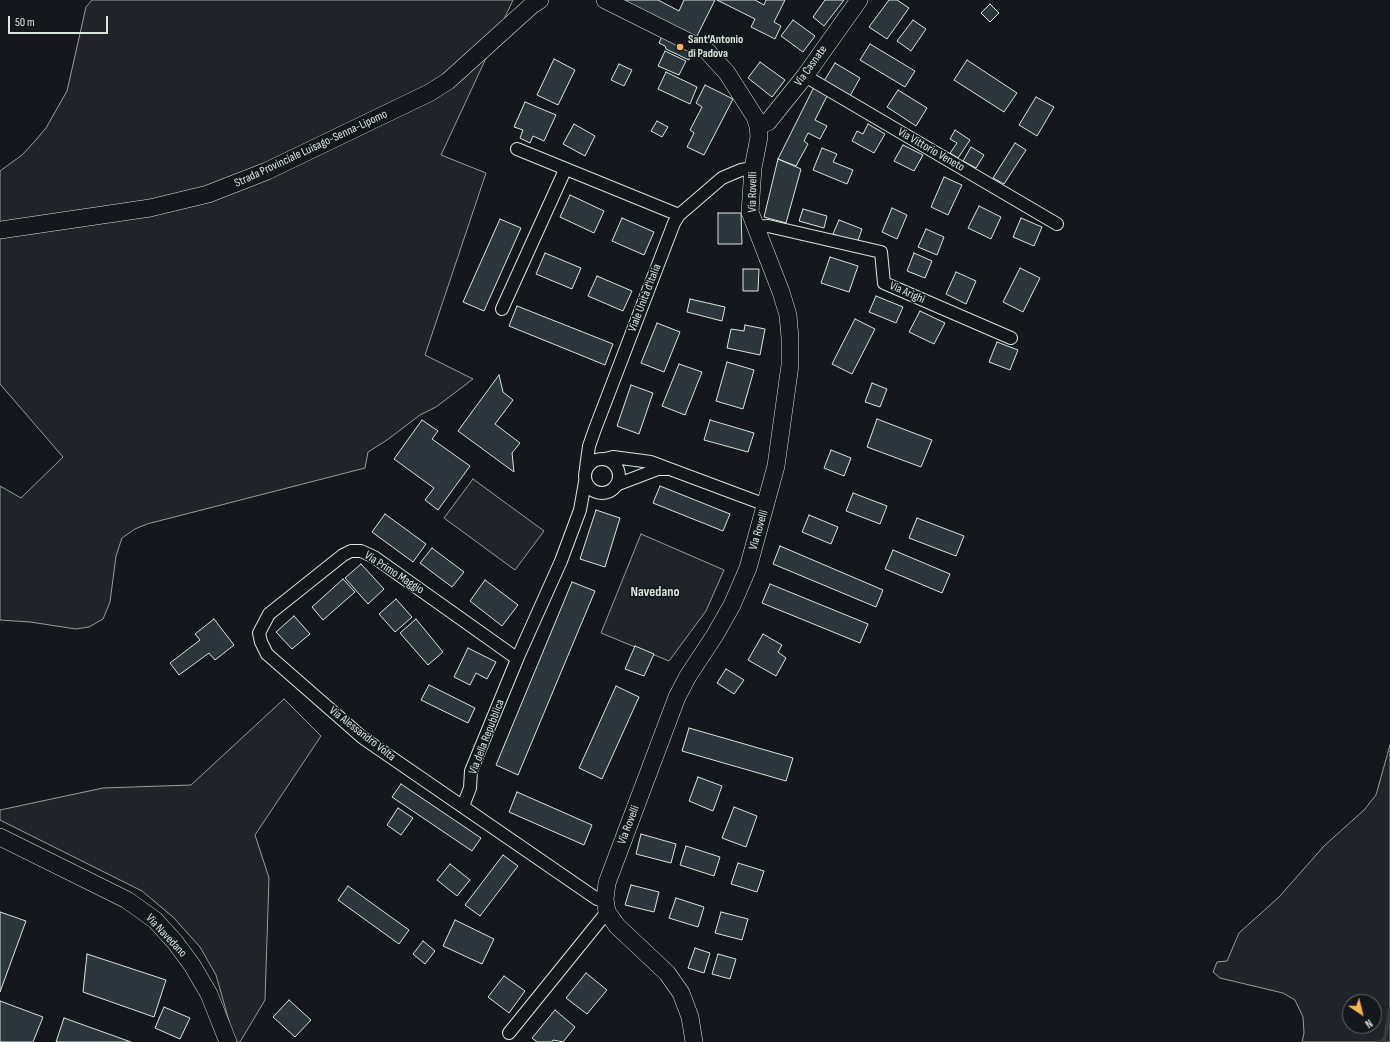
<!DOCTYPE html>
<meta charset="utf-8">
<style>
body{margin:0}
#map{position:relative;width:1390px;height:1042px;overflow:hidden;background:#14181c;font-family:"Sofia Sans Condensed",sans-serif}
canvas{display:block}
.north{position:absolute;left:1342px;top:994px;width:40px;height:40px;box-sizing:border-box;background:#14181c;border:1px solid #626a69;border-radius:50%;rotate:145deg;font-size:11px;font-weight:700;line-height:16px;text-align:center;color:#d8e6dc}
.north::after{content:'';display:block;margin:auto;width:14px;height:18px;background:#ffb74d;clip-path:polygon(50% 0,100% 100%,50% 72%,0 100%)}
.scale{position:absolute;left:8px;top:16px;width:100px;height:18px;box-sizing:border-box;border:2px solid #d8e6dc;border-top:0;padding-left:5px;font-size:12px;line-height:14px;white-space:nowrap;color:#d8e6dc;-webkit-text-stroke:3px #14181c;paint-order:stroke}
</style>
<div id="map">
<canvas width="1390" height="1042"></canvas>
<div class="north">N</div>
<div class="scale">50 m</div>
</div>
<script>
const ctx = document.querySelector('canvas').getContext('2d');
ctx.lineJoin = 'round';
function paint(path, color) {
  ctx.fillStyle = color;
  ctx.fill(path, 'evenodd');
}
function shape(rows) {
  const path = new Path2D();
  for (const r of rows) {
    if (r.length === 3) {
      path.moveTo(r[0] + r[2], r[1]);
      path.arc(r[0], r[1], r[2], 0, 2 * Math.PI);
      continue;
    }
    path.moveTo(r[0], r[1]);
    for (let i = 2; i < r.length; i += 2) path.lineTo(r[i], r[i + 1]);
  }
  return path;
}
function strokePath(path, color, width, dash) {
  ctx.strokeStyle = color;
  ctx.lineWidth = width;
  ctx.lineCap = dash ? 'butt' : 'round';
  ctx.setLineDash(dash || []);
  ctx.stroke(path);
}
function drawText(font, color, halo, rows, align = 'center') {
  ctx.font = font + ' "Sofia Sans Condensed",sans-serif';
  ctx.lineWidth = 3;
  ctx.setLineDash([]);
  ctx.textBaseline = 'middle';
  ctx.strokeStyle = halo;
  ctx.fillStyle = color;
  for (const [text, x, y, turn = 0] of rows) {
    ctx.save();
    ctx.translate(x, y);
    ctx.rotate((+turn || 0) * Math.PI / 180);
    ctx.textAlign = isNaN(turn) ? turn : align;
    if (halo) ctx.strokeText(text, 0, 0);
    ctx.fillText(text, 0, 0);
    ctx.restore();
  }
}
const green = shape([
 [92,0,513,0,441,155,486,173,425,355,473,379,436,407,420,415,387,440,368,452,365,468,147,524,135,529,122,538,116,556,110,602,103,619,89,627,76,629,30,622,0,620,0,486,21,498,63,457,0,384,0,171,22,155,35,141,46,128,67,91,86,7,92,0],
 [473,479,544,531,515,570,444,518,473,479],
 [641,534,724,570,706,611,669,661,601,633,641,534],
 [284,699,321,736,255,835,269,878,265,1000,240,1042,235,1042,216,975,200,947,173,917,142,891,0,820,0,810,103,788,191,785,284,699],
 [1390,745,1390,1042,1302,1042,1304,1033,1303,1017,1295,1000,1283,993,1220,978,1213,972,1217,962,1227,961,1239,933,1279,897,1324,846,1364,810,1376,795,1390,745],
 [1350,1002,1374,1002,1374,1026,1350,1026,1350,1002]
]);
paint(green, '#202428');
strokePath(green, '#939e99', 1);
strokePath(shape([
 [1381,1042,1385,1038,1390,1009]
]), '#363b3e', 4);
const building = shape([
 [623,0,658,0,679,11,684,0,715,0,696,38,623,0],
 [717,0,755,0,764,5,766,0,785,0,774,22,781,26,775,39,751,27,755,19,717,0],
 [825,0,844,0,824,26,813,17,825,0],
 [889,0,897,0,909,8,887,39,869,27,889,0],
 [990,4,999,13,990,22,981,13,990,4],
 [793,20,815,36,803,52,781,36,793,20],
 [913,20,926,29,911,51,897,41,913,20],
 [663,34,696,46,689,60,666,49,665,46,659,43,663,34],
 [870,44,915,71,905,87,860,60,870,44],
 [665,51,686,61,679,75,658,66,665,51],
 [554,59,575,70,558,105,537,95,554,59],
 [967,60,1017,93,1004,112,954,80,967,60],
 [760,62,785,80,772,97,748,78,760,62],
 [835,63,860,78,850,96,824,81,835,63],
 [619,64,632,70,624,86,611,80,619,64],
 [666,72,697,87,690,104,658,89,666,72],
 [705,85,733,99,704,155,687,147,694,133,690,130,702,107,696,103,705,85],
 [814,87,828,94,815,120,827,126,820,139,808,133,804,141,808,144,796,166,778,159,814,87],
 [898,90,927,108,916,126,887,107,898,90],
 [1036,97,1054,107,1037,136,1019,125,1036,97],
 [525,102,556,115,544,141,533,136,530,143,520,138,523,130,514,127,525,102],
 [657,121,668,127,662,137,651,131,657,121],
 [574,124,595,136,585,156,563,144,574,124],
 [868,124,885,134,874,153,852,141,857,131,863,134,868,124],
 [955,130,970,140,958,158,950,153,957,143,950,139,955,130],
 [1015,143,1026,150,1004,184,993,178,1015,143],
 [903,145,923,155,914,171,894,161,903,145],
 [971,147,984,155,976,168,963,161,971,147],
 [822,148,837,154,833,162,853,170,847,184,813,170,822,148],
 [778,159,801,169,786,223,764,217,778,159],
 [944,177,962,185,948,215,931,207,944,177],
 [570,195,604,211,594,233,560,217,570,195],
 [979,206,1001,217,991,239,968,228,979,206],
 [892,208,907,215,897,239,882,232,892,208],
 [803,209,827,216,824,228,799,221,803,209],
 [718,213,741,213,742,244,718,244,718,213],
 [622,218,654,232,644,255,612,241,622,218],
 [1021,218,1042,227,1034,246,1013,237,1021,218],
 [500,219,521,228,484,311,463,302,500,219],
 [839,220,862,229,857,243,833,234,839,220],
 [926,229,944,237,937,255,918,247,926,229],
 [545,253,581,268,572,289,536,274,545,253],
 [914,253,932,261,925,278,907,271,914,253],
 [830,257,858,266,849,292,821,283,830,257],
 [1020,268,1040,278,1023,312,1003,302,1020,268],
 [743,269,759,269,758,291,743,291,743,269],
 [956,272,976,281,966,304,946,294,956,272],
 [597,276,632,291,623,311,588,296,597,276],
 [876,296,903,307,896,323,869,312,876,296],
 [690,299,725,307,722,321,687,312,690,299],
 [517,306,613,344,605,365,509,326,517,306],
 [920,311,945,323,934,344,909,332,920,311],
 [855,319,875,329,852,374,832,364,855,319],
 [657,323,680,332,664,372,641,363,657,323],
 [745,325,765,329,760,355,727,348,731,329,744,331,745,325],
 [997,342,1018,350,1010,370,989,362,997,342],
 [727,362,754,370,743,409,716,401,727,362],
 [679,364,702,372,685,415,662,406,679,364],
 [499,375,503,392,513,400,495,424,520,443,512,453,514,472,458,431,499,375],
 [872,383,887,389,880,407,865,402,872,383],
 [631,385,653,393,639,434,617,426,631,385],
 [877,419,932,440,921,467,867,447,877,419],
 [422,420,438,431,432,439,470,466,438,510,425,500,434,488,394,459,422,420],
 [710,420,754,433,748,452,704,440,710,420],
 [831,450,851,458,844,476,824,468,831,450],
 [660,486,730,514,723,531,653,503,660,486],
 [853,493,887,506,880,524,846,511,853,493],
 [596,510,620,518,605,567,580,559,596,510],
 [385,514,426,544,413,562,372,532,385,514],
 [809,515,838,527,831,544,802,532,809,515],
 [917,518,964,536,956,556,909,538,917,518],
 [780,546,883,590,876,607,773,564,780,546],
 [432,548,464,572,452,587,420,563,432,548],
 [893,550,950,574,942,593,885,569,893,550],
 [361,564,384,589,368,604,345,578,361,564],
 [343,579,355,592,323,620,312,607,343,579],
 [485,580,518,605,502,626,470,601,485,580],
 [572,582,595,591,518,775,496,765,572,582],
 [770,584,868,624,860,643,762,603,770,584],
 [396,599,412,617,395,632,379,614,396,599],
 [294,616,310,634,292,649,276,632,294,616],
 [214,619,234,645,215,660,209,653,179,675,170,663,200,640,195,634,214,619],
 [416,619,443,652,428,665,400,633,416,619],
 [763,634,782,645,778,652,786,658,776,676,748,660,763,634],
 [635,646,654,654,644,676,625,669,635,646],
 [468,648,496,662,487,679,476,673,470,685,454,677,468,648],
 [726,669,744,680,734,694,717,683,726,669],
 [429,685,475,708,468,723,421,700,429,685],
 [616,686,639,697,602,779,579,768,616,686],
 [689,728,793,758,786,781,682,751,689,728],
 [698,777,722,786,713,811,689,801,698,777],
 [401,784,481,838,472,851,392,797,401,784],
 [517,792,592,825,584,845,509,812,517,792],
 [734,807,757,816,746,847,722,838,734,807],
 [398,808,413,818,401,835,387,825,398,808],
 [641,834,676,844,671,863,636,854,641,834],
 [686,846,720,857,714,876,680,865,686,846],
 [503,855,518,866,480,916,465,905,503,855],
 [738,863,764,871,757,892,731,884,738,863],
 [450,864,470,880,457,896,437,880,450,864],
 [631,885,659,892,654,912,625,905,631,885],
 [348,886,409,930,399,944,338,900,348,886],
 [676,898,704,907,698,927,669,918,676,898],
 [0,912,26,921,0,992,0,912],
 [721,912,748,919,742,940,715,933,721,912],
 [455,920,494,939,482,964,443,946,455,920],
 [423,941,435,951,425,964,413,954,423,941],
 [695,948,710,953,704,973,688,968,695,948],
 [87,954,166,980,154,1017,83,992,87,954],
 [718,954,736,959,730,979,712,974,718,954],
 [586,973,607,990,587,1014,566,998,586,973],
 [504,976,525,991,509,1013,488,997,504,976],
 [289,1000,311,1020,295,1037,273,1017,289,1000],
 [0,1001,43,1017,33,1042,0,1042,0,1001],
 [164,1007,190,1018,180,1039,155,1028,164,1007],
 [555,1010,575,1027,563,1042,553,1040,552,1042,537,1042,532,1038,555,1010],
 [64,1018,131,1042,56,1042,64,1018]
]);
paint(building, '#2c363c');
strokePath(building, '#d8e6dc', 1);
const street = shape([
 [805,76,1057,224],
 [517,149,679,215],
 [755,227,768,226,881,252,884,283,1011,338],
 [502,309,565,170],
 [602,476,17],
 [605,459,613,457,651,462,766,505],
 [586,468,589,446,595,429,674,223,679,215,722,178,741,170,753,168],
 [616,485,658,469,667,469],
 [518,657,512,655,374,557,361,551,351,551,343,555,269,614,259,633,261,642,267,654,363,738,597,899,605,899],
 [463,806,470,788,471,771,518,657,561,561,580,510,585,482],
 [509,1033,607,912]
]);
const secondary = shape([
 [605,0,707,51,727,73,755,117,758,126,759,137,753,168,750,212,781,292,788,315,790,338,790,365,776,466,748,568,732,605,715,635,688,676,677,697,607,883,605,899,607,912,617,926,667,973,681,993,690,1017,694,1042],
 [758,126,768,122,805,76,859,0],
 [0,230,150,208,208,194,267,171,429,93,448,81,531,6,540,0],
 [0,837,127,900,155,920,175,942,192,965,209,994,228,1042]
]);
strokePath(street, '#d8e6dc', 14);
strokePath(secondary, '#d8e6dc', 18);
strokePath(street, '#14181c', 12);
strokePath(secondary, '#14181c', 17);
for (const [x, y, r, color] of [
 [680,47,4,"#ffb74d"]
]) {
  const dot = new Path2D();
  dot.arc(x, y, r, 0, 2 * Math.PI);
  ctx.fillStyle = color;
  ctx.fill(dot);
  strokePath(dot, '#14181c', 1.5);
}
drawText('bold 12px', '#d8e6dc', '#14181c', [
 ["Sant'Antonio",688,40],
 ["di Padova",688,54]
], 'left');
drawText('12px', '#d8e6dc', '#14181c', [
 ["Via Casnate",811,66,-54],
 ["Strada Provinciale Luisago-Senna-Lipomo",311,149,-25],
 ["Via Vittorio Veneto",931,150,30],
 ["Via Rovelli",753,192,-89],
 ["Via Arighi",907,293,24],
 ["Viale Unità d'Italia",645,298,-69],
 ["Via Rovelli",759,530,-74],
 ["Via Primo Maggio",394,573,33],
 ["Via Alessandro Volta",362,734,38],
 ["Via della Repubblica",487,737,-69],
 ["Via Rovelli",629,825,-69],
 ["Via Navedano",166,936,47]
]);
drawText('bold 14px', '#d8e6dc', '#14181c', [
 ["Navedano",655,592]
]);
</script>
